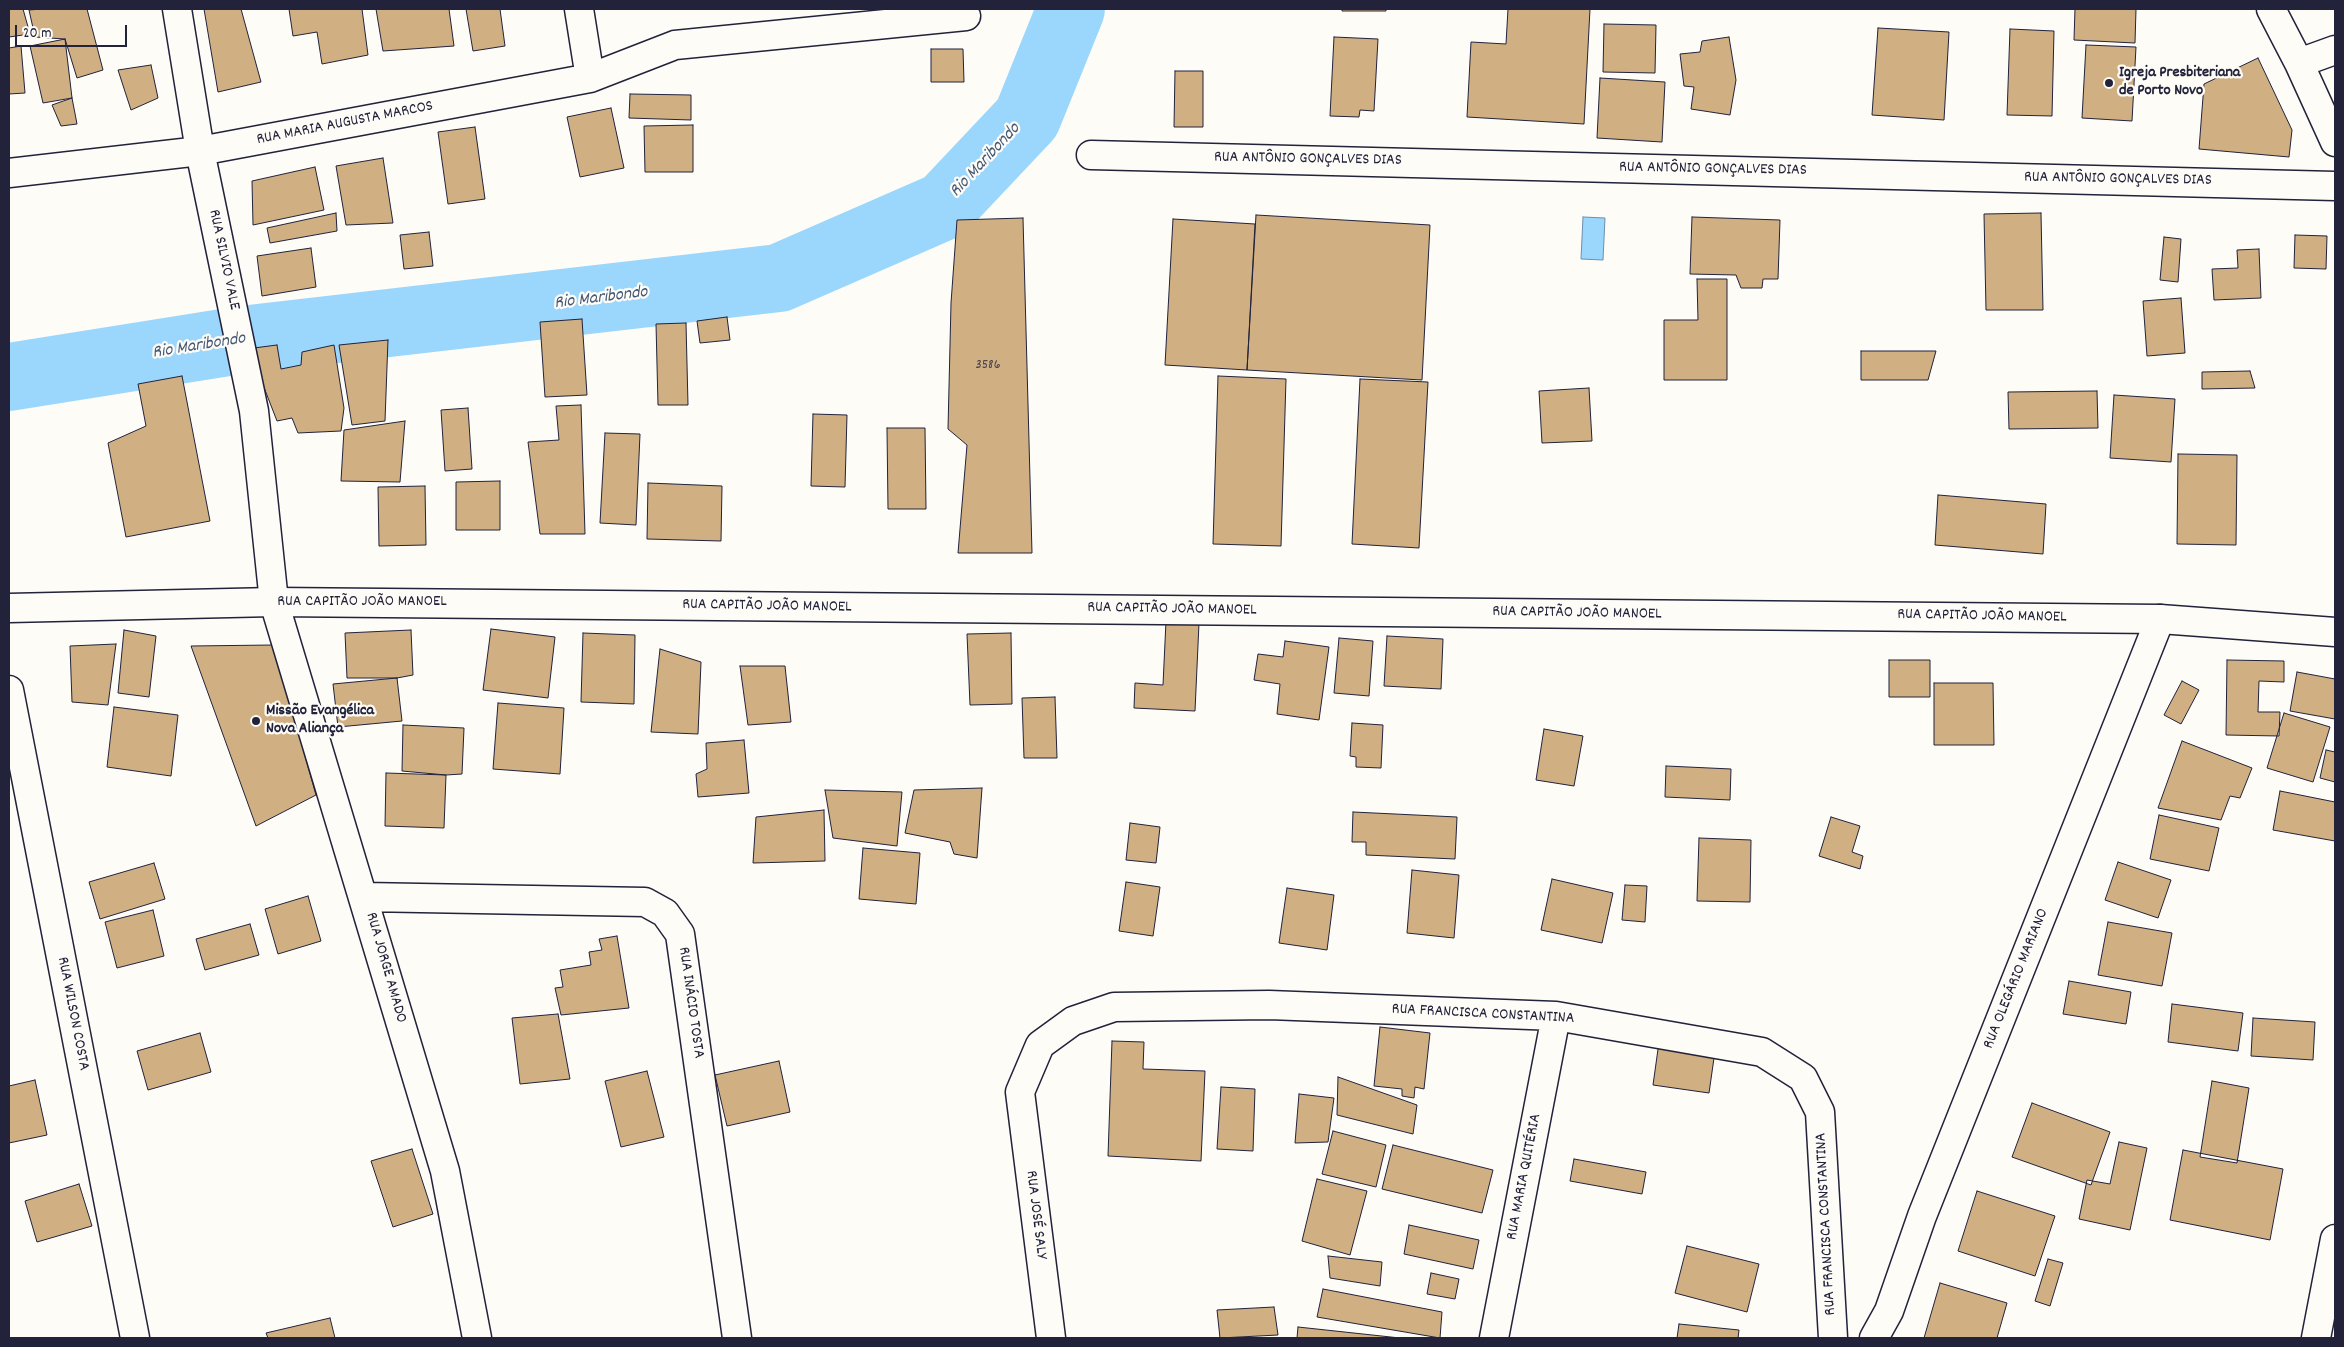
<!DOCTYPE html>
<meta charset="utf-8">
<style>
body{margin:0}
#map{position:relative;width:2344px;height:1347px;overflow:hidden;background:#fdfcf7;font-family:Dekko,sans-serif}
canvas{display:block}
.frame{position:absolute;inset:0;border:10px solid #22223b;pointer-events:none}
.scale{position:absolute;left:15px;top:25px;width:112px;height:22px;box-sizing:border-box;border:2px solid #22223b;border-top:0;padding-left:6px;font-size:15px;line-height:18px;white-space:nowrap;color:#22223b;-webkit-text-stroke:4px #fdfcf7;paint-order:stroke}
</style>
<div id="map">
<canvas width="2344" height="1347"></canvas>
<div class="frame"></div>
<div class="scale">20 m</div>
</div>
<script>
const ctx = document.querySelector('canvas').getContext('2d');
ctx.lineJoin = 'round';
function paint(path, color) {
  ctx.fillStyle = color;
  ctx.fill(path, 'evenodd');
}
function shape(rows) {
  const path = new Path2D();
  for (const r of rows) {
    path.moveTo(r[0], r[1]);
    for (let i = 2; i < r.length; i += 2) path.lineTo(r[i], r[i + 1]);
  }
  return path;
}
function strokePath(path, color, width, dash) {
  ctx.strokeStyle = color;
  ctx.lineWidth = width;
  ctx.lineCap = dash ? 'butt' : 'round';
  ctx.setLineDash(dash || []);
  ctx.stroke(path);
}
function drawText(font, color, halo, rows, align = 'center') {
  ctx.font = font + ' Dekko,sans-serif';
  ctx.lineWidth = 4.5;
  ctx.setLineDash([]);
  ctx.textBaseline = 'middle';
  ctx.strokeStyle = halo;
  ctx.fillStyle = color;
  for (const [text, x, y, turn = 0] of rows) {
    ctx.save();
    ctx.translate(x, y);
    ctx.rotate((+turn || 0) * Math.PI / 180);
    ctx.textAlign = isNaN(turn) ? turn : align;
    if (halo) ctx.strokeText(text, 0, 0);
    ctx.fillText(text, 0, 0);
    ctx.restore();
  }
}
const water = shape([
 [1583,217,1605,218,1603,260,1581,259,1583,217]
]);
paint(water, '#9bd7fc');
strokePath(water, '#6b8faf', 1);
strokePath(shape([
 [9,377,241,340,779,278,944,206,1027,118,1071,9]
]), '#9bd7fc', 68);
const building = shape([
 [9,9,23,9,30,34,9,37,9,9],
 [42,9,87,9,103,70,77,78,65,39,35,37,29,10,42,9],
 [204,9,241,9,261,82,218,92,204,9],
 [289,9,362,9,368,55,322,64,317,32,293,36,289,9],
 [376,9,449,9,454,46,383,51,376,9],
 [466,9,500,9,505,46,473,51,466,9],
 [1342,9,1386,9,1386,11,1342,11,1342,9],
 [1508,9,1590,9,1584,124,1467,117,1471,42,1506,44,1508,9],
 [2075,9,2136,9,2135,43,2074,40,2075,9],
 [1604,24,1656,25,1655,73,1603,72,1604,24],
 [1878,28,1949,32,1944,120,1872,115,1878,28],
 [2010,29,2054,31,2052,116,2007,115,2010,29],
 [1334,37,1378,39,1374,111,1360,110,1359,117,1330,116,1334,37],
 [1729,37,1736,80,1730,115,1691,109,1694,87,1684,86,1680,54,1700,52,1702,41,1729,37],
 [65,39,72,98,43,103,30,46,65,39],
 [2086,45,2136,47,2132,121,2082,118,2086,45],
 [21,46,25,93,9,94,9,48,21,46],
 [931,49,963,49,964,82,931,82,931,49],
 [2258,58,2292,130,2289,157,2199,149,2204,84,2258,58],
 [151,65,158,98,131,110,118,70,151,65],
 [1175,71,1203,71,1203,127,1174,127,1175,71],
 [1600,78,1665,82,1662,142,1597,138,1600,78],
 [630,94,691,95,691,120,629,118,630,94],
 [72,98,77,124,61,126,52,105,72,98],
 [611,108,624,168,580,177,567,117,611,108],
 [693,125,693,172,645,172,644,126,693,125],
 [475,127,485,199,448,204,438,132,475,127],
 [383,158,393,223,346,225,336,166,383,158],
 [315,167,324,210,253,225,252,181,315,167],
 [336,213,337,231,270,243,267,228,336,213],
 [2041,213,2043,310,1986,310,1984,214,2041,213],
 [1256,215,1430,225,1422,380,1247,370,1256,215],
 [1692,217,1780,220,1778,279,1763,279,1762,288,1741,288,1736,275,1690,274,1692,217],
 [1023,218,1032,553,958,553,967,445,948,429,951,303,957,220,1023,218],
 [1173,219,1255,224,1247,370,1165,365,1173,219],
 [429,232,433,266,404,269,400,235,429,232],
 [2295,235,2327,236,2326,269,2294,268,2295,235],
 [2164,237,2181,239,2178,282,2160,280,2164,237],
 [311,248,316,287,262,296,257,256,311,248],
 [2259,249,2261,298,2214,300,2212,269,2238,268,2237,250,2259,249],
 [1697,279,1727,279,1727,380,1664,380,1664,320,1698,320,1697,279],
 [2181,298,2185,353,2147,356,2143,301,2181,298],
 [727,317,730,340,700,343,697,321,727,317],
 [582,319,587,395,545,397,540,322,582,319],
 [686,323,688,405,658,405,656,324,686,323],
 [388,340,385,421,352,425,339,345,388,340],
 [277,345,281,369,301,365,302,352,334,345,344,408,341,431,298,433,292,418,277,421,258,372,254,348,277,345],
 [1861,351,1936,351,1928,380,1861,380,1861,351],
 [2250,371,2255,388,2202,389,2202,372,2250,371],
 [182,376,210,521,126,537,108,443,146,426,138,384,182,376],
 [1218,376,1286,379,1281,546,1213,544,1218,376],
 [1360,379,1428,382,1419,548,1352,544,1360,379],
 [1589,388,1592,441,1542,443,1539,391,1589,388],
 [2097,391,2098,428,2009,429,2008,392,2097,391],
 [2114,395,2175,399,2171,462,2110,458,2114,395],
 [581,405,585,534,540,534,528,442,559,440,556,406,581,405],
 [468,408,472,469,445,471,441,410,468,408],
 [813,414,847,415,845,487,811,486,813,414],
 [405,421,400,482,341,481,344,430,405,421],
 [887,428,925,428,926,509,888,509,887,428],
 [605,433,640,434,636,525,600,523,605,433],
 [2178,454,2237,455,2236,545,2177,544,2178,454],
 [500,481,500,530,456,530,456,482,500,481],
 [648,483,722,486,721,541,647,539,648,483],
 [425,486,426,545,379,546,378,487,425,486],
 [1938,495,2046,504,2043,554,1935,545,1938,495],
 [1166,621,1199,623,1195,711,1134,708,1135,683,1163,685,1166,621],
 [491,629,555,637,548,698,483,690,491,629],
 [124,630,156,636,149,697,118,693,124,630],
 [411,630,413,675,397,678,347,678,345,633,411,630],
 [583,633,635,635,634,704,581,702,583,633],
 [1011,633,1012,704,970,705,967,634,1011,633],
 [1387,636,1443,639,1441,689,1384,686,1387,636],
 [1339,638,1373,641,1369,696,1334,693,1339,638],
 [1285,641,1329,647,1319,720,1277,714,1280,684,1254,680,1258,654,1283,657,1285,641],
 [116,644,108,705,72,702,70,646,116,644],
 [274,645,316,795,256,826,191,646,274,645],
 [660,649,701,662,698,734,651,732,660,649],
 [1889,660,1930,660,1930,697,1889,697,1889,660],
 [2227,660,2284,661,2284,682,2259,681,2258,712,2280,712,2279,736,2226,735,2227,660],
 [740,666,785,666,791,722,748,725,740,666],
 [2297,672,2335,679,2335,719,2290,711,2297,672],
 [397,678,402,721,338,727,333,684,397,678],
 [2182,681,2199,690,2181,724,2164,715,2182,681],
 [1934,683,1993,683,1994,745,1934,745,1934,683],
 [1055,697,1057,758,1024,758,1022,698,1055,697],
 [498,703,564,708,560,774,493,769,498,703],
 [114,707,178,715,171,776,107,767,114,707],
 [2284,713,2330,727,2313,782,2267,768,2284,713],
 [1352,723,1383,725,1381,768,1356,767,1356,757,1350,756,1352,723],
 [403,725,464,728,462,774,446,775,402,771,403,725],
 [1544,729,1583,736,1574,786,1536,780,1544,729],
 [744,740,749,793,698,797,696,774,707,769,706,743,744,740],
 [2182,741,2252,768,2240,798,2230,796,2221,820,2158,808,2182,741],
 [2326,750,2335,752,2335,782,2320,778,2326,750],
 [1666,766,1731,769,1730,800,1665,797,1666,766],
 [386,773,446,775,444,828,385,826,386,773],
 [982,788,977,858,954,854,950,842,905,833,914,790,982,788],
 [825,790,902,792,897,846,833,838,825,790],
 [2280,791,2335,802,2335,841,2273,830,2280,791],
 [824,810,825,861,753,863,756,817,824,810],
 [1353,812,1457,817,1455,859,1366,855,1366,842,1352,842,1353,812],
 [2159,815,2219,828,2209,871,2150,859,2159,815],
 [1831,817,1860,826,1852,852,1863,856,1860,869,1819,856,1831,817],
 [1130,823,1160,827,1156,863,1126,860,1130,823],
 [1699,838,1751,840,1750,902,1697,901,1699,838],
 [863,848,920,853,916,904,859,899,863,848],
 [2118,862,2171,880,2158,918,2105,900,2118,862],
 [154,863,165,899,100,919,89,882,154,863],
 [1412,870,1459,875,1454,938,1407,933,1412,870],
 [1552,879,1613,893,1602,943,1541,930,1552,879],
 [1126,882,1160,887,1153,936,1119,931,1126,882],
 [1625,885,1647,886,1645,922,1622,920,1625,885],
 [1287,888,1334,895,1327,950,1279,943,1287,888],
 [308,896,321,941,278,954,265,909,308,896],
 [153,910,164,956,117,968,105,922,153,910],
 [2108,922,2172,933,2162,986,2098,975,2108,922],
 [250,924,259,955,205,970,196,939,250,924],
 [617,936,629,1008,561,1015,555,988,563,987,560,970,591,965,589,952,602,950,599,939,617,936],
 [2069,981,2131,992,2126,1024,2063,1014,2069,981],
 [2172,1004,2243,1013,2238,1051,2168,1042,2172,1004],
 [558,1014,570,1079,520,1084,512,1018,558,1014],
 [2253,1018,2315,1022,2313,1060,2251,1056,2253,1018],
 [1380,1027,1430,1033,1424,1089,1415,1087,1414,1098,1402,1096,1402,1089,1374,1086,1380,1027],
 [200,1033,211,1072,148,1090,137,1051,200,1033],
 [1660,1035,1716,1044,1709,1093,1653,1085,1660,1035],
 [1112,1041,1144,1042,1143,1069,1205,1071,1201,1161,1108,1156,1112,1041],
 [779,1061,790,1112,727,1126,715,1075,779,1061],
 [647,1071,664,1137,621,1147,605,1081,647,1071],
 [1338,1077,1417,1105,1413,1134,1337,1115,1338,1077],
 [35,1080,47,1135,9,1143,9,1086,35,1080],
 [2212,1081,2249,1088,2237,1163,2200,1157,2212,1081],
 [1221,1087,1255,1089,1253,1151,1217,1149,1221,1087],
 [1299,1094,1334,1098,1328,1142,1295,1143,1299,1094],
 [2032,1103,2110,1132,2091,1185,2012,1157,2032,1103],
 [1333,1131,1386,1145,1376,1187,1322,1174,1333,1131],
 [2119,1142,2147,1148,2130,1230,2079,1219,2087,1180,2110,1184,2119,1142],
 [1393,1145,1493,1170,1482,1213,1382,1189,1393,1145],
 [412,1149,433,1214,393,1227,371,1161,412,1149],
 [2183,1150,2283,1169,2270,1240,2170,1220,2183,1150],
 [1574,1159,1646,1172,1642,1194,1570,1181,1574,1159],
 [1317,1179,1367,1191,1350,1255,1302,1241,1317,1179],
 [79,1184,92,1226,37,1242,25,1201,79,1184],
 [1977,1191,2055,1216,2035,1276,1958,1251,1977,1191],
 [1409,1225,1479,1240,1473,1269,1404,1254,1409,1225],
 [1687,1246,1759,1264,1747,1312,1675,1293,1687,1246],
 [1328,1256,1382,1262,1380,1286,1330,1278,1328,1256],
 [2048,1259,2063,1263,2050,1306,2035,1301,2048,1259],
 [1431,1273,1459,1279,1455,1299,1427,1294,1431,1273],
 [1940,1283,2007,1303,1997,1338,1924,1338,1940,1283],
 [1323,1289,1442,1312,1440,1338,1317,1317,1323,1289],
 [1274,1307,1278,1335,1220,1338,1217,1310,1274,1307],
 [330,1318,335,1338,268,1338,266,1333,330,1318],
 [1679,1324,1739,1330,1738,1338,1677,1338,1679,1324],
 [1298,1327,1400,1338,1297,1338,1298,1327]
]);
paint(building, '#d0af83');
strokePath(building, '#22223b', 1);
const minor = shape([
 [177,9,200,151,254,411,274,602,445,1171,477,1338],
 [579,9,590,78],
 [2271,9,2299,63,2335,142],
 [2299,63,2335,50],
 [1091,155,2335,186],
 [9,173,200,151,590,78,675,45,966,16],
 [9,690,135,1338],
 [364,897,645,902,665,913,680,934,737,1338],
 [1051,1338,1020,1092,1040,1045,1073,1021,1114,1007,1269,1005,1556,1016,1762,1052,1803,1078,1820,1112,1833,1338],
 [1494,1338,1556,1016],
 [1874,1338,1889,1311,1922,1216,2160,619]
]);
const tertiary = shape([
 [2316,1338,2335,1239]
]);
const secondary = shape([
 [9,608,274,602,2160,619,2335,632]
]);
strokePath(minor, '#22223b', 31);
strokePath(tertiary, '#22223b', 31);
strokePath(secondary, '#22223b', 31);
strokePath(minor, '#fdfcf7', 28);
strokePath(tertiary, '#fdfcf7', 28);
strokePath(secondary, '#fdfcf7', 28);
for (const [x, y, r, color] of [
 [2109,83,5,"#22223b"],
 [256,721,5,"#22223b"]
]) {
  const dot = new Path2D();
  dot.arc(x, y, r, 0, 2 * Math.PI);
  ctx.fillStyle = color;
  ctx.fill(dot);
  strokePath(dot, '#fdfcf7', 2);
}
drawText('14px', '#4e454d', null, [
 ["3586",988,366]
]);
drawText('bold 16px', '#22223b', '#fdfcf7', [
 ["Igreja Presbiteriana",2119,74],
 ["de Porto Novo",2119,92],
 ["Missão Evangélica",266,712],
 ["Nova Aliança",266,730]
], 'left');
drawText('16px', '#22223b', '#fdfcf7', [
 ["RUA MARIA AUGUSTA MARCOS",345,124,-11],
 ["RUA ANTÔNIO GONÇALVES DIAS",1308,160,1],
 ["RUA ANTÔNIO GONÇALVES DIAS",1713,170,1],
 ["RUA ANTÔNIO GONÇALVES DIAS",2118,180,1],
 ["RUA SILVIO VALE",223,260,78],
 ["RUA CAPITÃO JOÃO MANOEL",362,603],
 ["RUA CAPITÃO JOÃO MANOEL",767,607,1],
 ["RUA CAPITÃO JOÃO MANOEL",1172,610,1],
 ["RUA CAPITÃO JOÃO MANOEL",1577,614,1],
 ["RUA CAPITÃO JOÃO MANOEL",1982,617,1],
 ["RUA JORGE AMADO",385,968,74],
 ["RUA OLEGÁRIO MARIANO",2017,979,-68],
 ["RUA INÁCIO TOSTA",690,1003,82],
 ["RUA WILSON COSTA",72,1014,79],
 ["RUA FRANCISCA CONSTANTINA",1483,1015,3],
 ["RUA MARIA QUITÉRIA",1525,1177,-79],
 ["RUA JOSÉ SALY",1035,1215,83],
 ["RUA FRANCISCA CONSTANTINA",1827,1224,-93]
]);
drawText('italic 18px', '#465875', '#fdfcf7', [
 ["Rio Maribondo",986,161,-47],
 ["Rio Maribondo",601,299,-7],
 ["Rio Maribondo",199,347,-9]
]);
</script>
